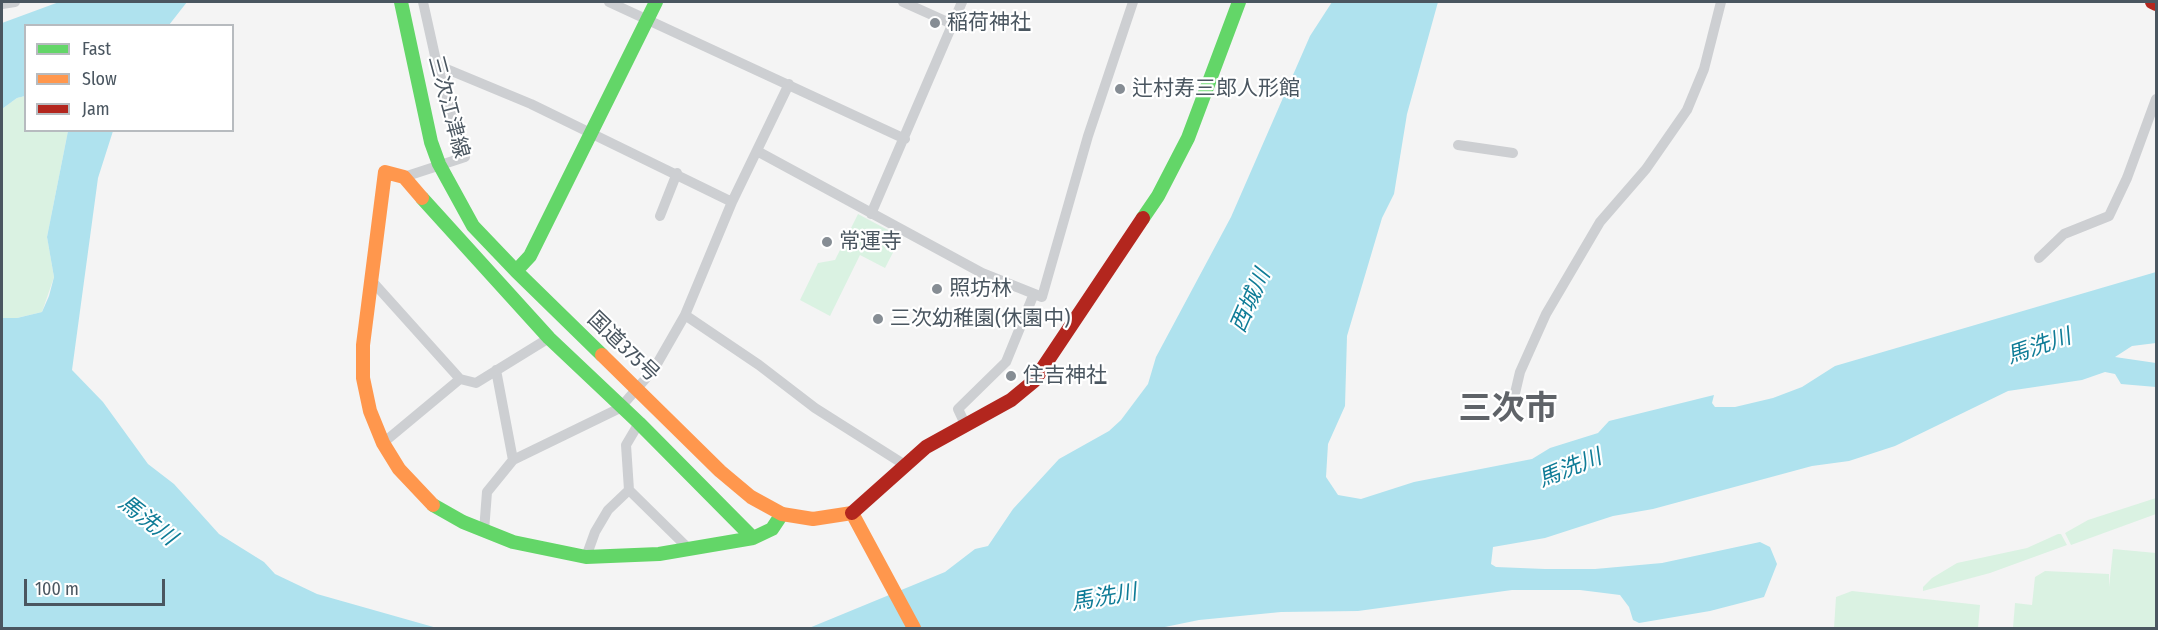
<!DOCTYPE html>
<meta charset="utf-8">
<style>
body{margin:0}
#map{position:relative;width:2158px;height:630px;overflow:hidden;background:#f4f4f4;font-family:"Fira Sans Condensed",sans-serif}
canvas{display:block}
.frame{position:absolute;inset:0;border:3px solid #4a5660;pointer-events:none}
.legend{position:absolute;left:24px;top:24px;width:210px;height:108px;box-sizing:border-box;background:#fff;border:2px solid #b7bbbf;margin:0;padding:8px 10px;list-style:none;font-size:18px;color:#4a5660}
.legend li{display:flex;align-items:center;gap:12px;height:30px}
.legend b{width:30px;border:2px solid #b7bbbf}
.scale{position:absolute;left:24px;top:579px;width:141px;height:27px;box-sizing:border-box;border:3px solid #4a5660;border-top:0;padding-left:8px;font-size:18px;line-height:21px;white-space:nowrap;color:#4a5660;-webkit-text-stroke:4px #fff;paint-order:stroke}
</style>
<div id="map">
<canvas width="2158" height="630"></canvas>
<div class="frame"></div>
<ul class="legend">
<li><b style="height:8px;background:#63d668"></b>Fast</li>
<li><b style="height:8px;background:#ff974d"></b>Slow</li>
<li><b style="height:8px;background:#b3261e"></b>Jam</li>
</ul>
<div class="scale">100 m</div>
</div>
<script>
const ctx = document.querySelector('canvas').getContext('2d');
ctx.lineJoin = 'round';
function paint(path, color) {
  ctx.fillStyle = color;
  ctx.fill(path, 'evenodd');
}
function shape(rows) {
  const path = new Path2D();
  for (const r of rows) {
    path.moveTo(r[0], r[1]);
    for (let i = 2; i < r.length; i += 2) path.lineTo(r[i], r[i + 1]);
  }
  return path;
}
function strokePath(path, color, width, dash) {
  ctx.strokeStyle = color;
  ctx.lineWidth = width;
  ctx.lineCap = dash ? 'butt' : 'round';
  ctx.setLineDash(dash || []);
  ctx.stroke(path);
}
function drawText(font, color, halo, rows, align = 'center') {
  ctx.font = font + ' "Fira Sans Condensed","Noto Sans JP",sans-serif';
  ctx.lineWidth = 4.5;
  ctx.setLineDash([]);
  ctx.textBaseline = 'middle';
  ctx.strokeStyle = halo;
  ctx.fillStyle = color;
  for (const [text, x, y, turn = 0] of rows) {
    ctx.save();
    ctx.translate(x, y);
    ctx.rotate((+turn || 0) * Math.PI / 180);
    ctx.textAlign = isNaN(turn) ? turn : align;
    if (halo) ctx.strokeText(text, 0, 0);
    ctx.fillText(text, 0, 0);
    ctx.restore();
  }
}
paint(shape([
 [25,96,26,130,68,131,47,237,54,277,42,312,17,318,2,318,2,109,17,98],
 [858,214,901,237,885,268,860,255,830,316,800,300,818,263,835,260],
 [2156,498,2156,514,2071,545,2065,533,2088,520],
 [2058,534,2061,534,2067,545,1990,573,1923,591,1923,587,1932,578,1957,563,2027,548],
 [2113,549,2156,553,2156,628,2013,628,2015,603,2032,605,2035,577,2045,571,2109,574,2109,587],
 [1852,591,1980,605,1978,628,1834,628,1836,597]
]), '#daf2e2');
paint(shape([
 [59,2,187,2,169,25,26,26,25,96,17,98,2,109,2,23],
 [1332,2,1438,2,1407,114,1394,194,1382,218,1347,336,1345,406,1328,444,1326,477,1338,495,1361,499,1414,482,1532,459,1550,448,1598,433,1609,421,1714,395,1712,403,1715,407,1735,407,1773,398,1802,387,1835,366,2156,272,2156,343,2132,346,2115,357,2156,363,2156,387,2121,384,2115,374,2105,372,2082,380,2008,391,1895,446,1849,461,1812,466,1653,509,1613,516,1545,538,1493,547,1491,564,1496,567,1545,569,1595,569,1662,563,1760,542,1770,547,1777,564,1764,597,1710,611,1639,623,1633,620,1629,607,1620,595,1580,590,1512,590,1358,611,1281,612,1199,620,1160,628,809,628,945,572,975,549,988,546,1013,509,1059,459,1109,431,1121,420,1148,384,1156,357,1231,217,1310,36],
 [68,131,113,131,98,178,72,370,103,402,148,464,174,484,219,534,264,562,275,574,317,594,437,628,2,628,2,318,17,318,42,312,49,296,54,277,47,237]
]), '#afe2ee');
strokePath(shape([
 [609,2,905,139],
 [903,2,952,24],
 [2,4,15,2],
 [437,65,531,104,732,202],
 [1458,145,1513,153],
 [757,151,982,273,1042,297,1088,136,1133,2],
 [404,177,465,157,437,65,423,2],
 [871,214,962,2],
 [660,216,677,173],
 [2039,258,2064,234,2109,216,2127,178,2156,99],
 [371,280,460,379,476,383,549,338],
 [685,315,759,365,815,408,905,465],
 [496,370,513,460],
 [1512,406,1520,372,1546,314,1600,222,1646,169,1687,110,1704,69,1721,2],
 [639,423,626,445,629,490,690,550],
 [966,426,958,409,1006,362,1033,296],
 [383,443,460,379],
 [484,531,487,492,513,460,620,408,654,369,685,315,732,202,789,84],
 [586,557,595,532,608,510,629,490]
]), '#cdcfd2', 10);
strokePath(shape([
 [401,2,431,142,439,164,473,226,516,271],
 [422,198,549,338,639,423,753,538],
 [1143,218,1158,196,1188,138,1239,2],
 [602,355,516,271,530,256,656,2],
 [433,505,463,522,513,542,586,557,659,554,753,538,772,529,782,514]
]), '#63d668', 14);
strokePath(shape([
 [422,198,404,177,385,172,363,345,363,378,370,411,383,443,399,469,433,505],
 [602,355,720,471,751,497,782,514,813,519,852,513,914,628]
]), '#ff974d', 14);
strokePath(shape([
 [2152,2,2156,4],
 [852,513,926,447,1011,400,1034,381,1143,218]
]), '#b3261e', 14);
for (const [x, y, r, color] of [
 [935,23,6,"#868d94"],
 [1120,89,6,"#868d94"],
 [827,242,6,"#868d94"],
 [937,289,6,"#868d94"],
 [878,319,6,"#868d94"],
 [1011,376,6,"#868d94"]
]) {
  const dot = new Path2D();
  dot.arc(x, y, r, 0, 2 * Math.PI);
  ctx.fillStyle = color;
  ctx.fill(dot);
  strokePath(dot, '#fff', 2);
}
drawText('21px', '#4a5660', '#fff', [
 ["稲荷神社",947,23],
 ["辻村寿三郎人形館",1132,89],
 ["常運寺",839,242],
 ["照坊林",949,289],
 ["三次幼稚園(休園中)",890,319],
 ["住吉神社",1023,376]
], 'left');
drawText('21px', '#4a5660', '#fff', [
 ["三次江津線",448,107,75],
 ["国道375号",623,347,44]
]);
drawText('italic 22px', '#0f7c97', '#fff', [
 ["西城川",1251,301,-66],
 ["馬洗川",2039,347,-19],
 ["馬洗川",1570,469,-22],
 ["馬洗川",147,521,38],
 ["馬洗川",1104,598,-10]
]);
drawText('bold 33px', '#5f6368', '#fff', [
 ["三次市",1508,410]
]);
</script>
